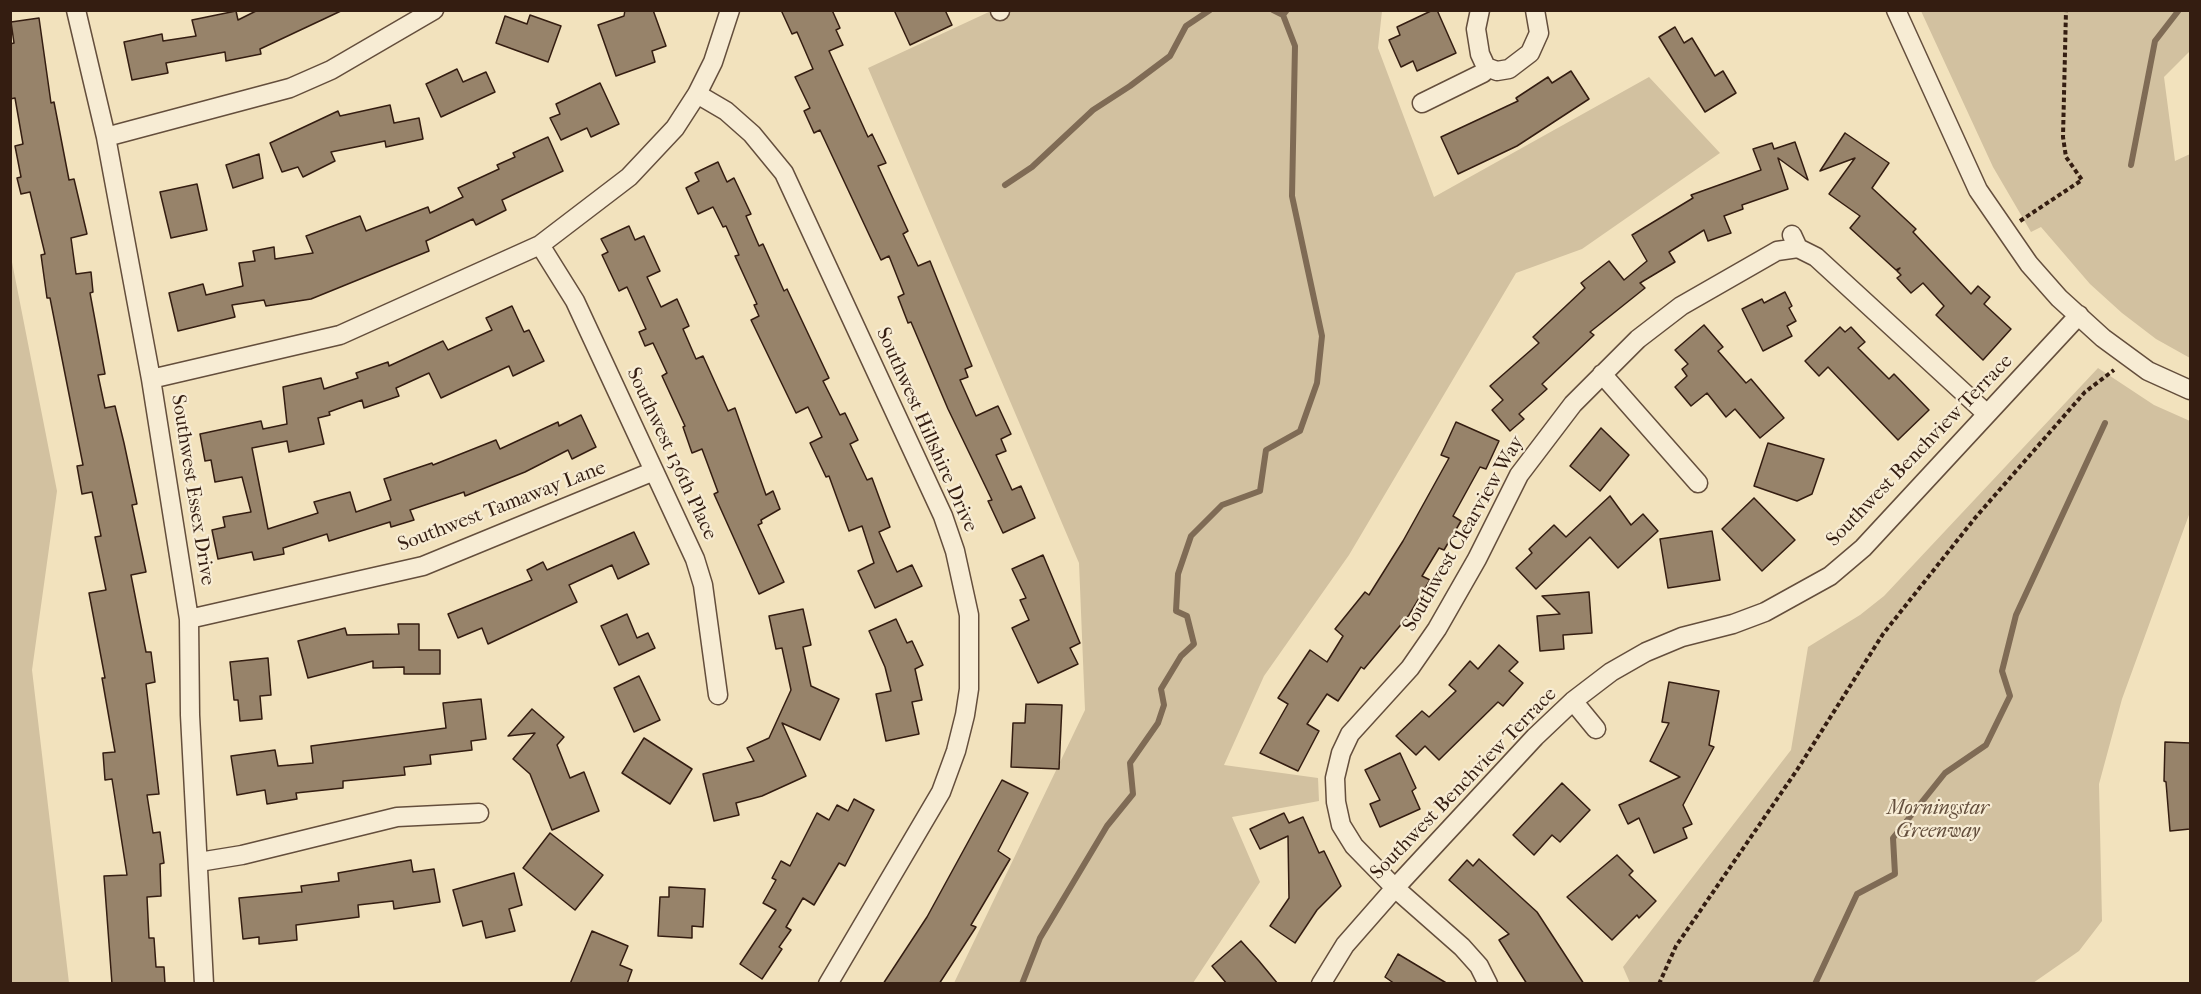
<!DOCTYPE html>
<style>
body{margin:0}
#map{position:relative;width:2201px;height:994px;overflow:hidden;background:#f2e2bd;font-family:"IM FELL French Canon",serif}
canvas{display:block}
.frame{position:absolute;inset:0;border:12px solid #341d11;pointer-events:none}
</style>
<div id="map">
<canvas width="2201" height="994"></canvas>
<div class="frame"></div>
</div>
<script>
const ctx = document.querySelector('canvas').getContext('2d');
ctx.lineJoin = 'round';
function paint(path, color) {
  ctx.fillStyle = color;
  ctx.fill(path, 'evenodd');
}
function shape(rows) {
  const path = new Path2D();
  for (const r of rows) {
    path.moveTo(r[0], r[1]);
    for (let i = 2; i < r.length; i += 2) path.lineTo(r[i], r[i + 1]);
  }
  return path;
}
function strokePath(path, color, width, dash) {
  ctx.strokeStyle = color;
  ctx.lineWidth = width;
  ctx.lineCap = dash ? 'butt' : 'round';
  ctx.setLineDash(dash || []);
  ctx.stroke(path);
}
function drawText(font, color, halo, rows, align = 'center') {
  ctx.font = font + ' "IM FELL French Canon",serif';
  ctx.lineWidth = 4.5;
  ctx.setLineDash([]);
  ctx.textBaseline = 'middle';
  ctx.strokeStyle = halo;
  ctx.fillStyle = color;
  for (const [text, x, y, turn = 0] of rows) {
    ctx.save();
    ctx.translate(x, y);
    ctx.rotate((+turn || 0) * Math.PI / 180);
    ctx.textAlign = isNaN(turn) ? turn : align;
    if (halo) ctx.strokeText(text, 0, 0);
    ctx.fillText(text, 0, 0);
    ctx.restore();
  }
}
paint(shape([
 [991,11,1382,11,1378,48,1434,197,1649,77,1720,153,1582,249,1516,273,1349,555,1264,676,1224,765,1318,778,1319,801,1232,817,1260,882,1193,983,954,983,1085,710,1079,563,868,68],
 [1921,11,2190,11,2190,51,2164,77,2175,161,2190,154,2190,358,2156,339,2122,313,2090,284,2041,227,2031,232,1993,167],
 [11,257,57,491,32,670,69,983,11,983],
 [2098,368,2154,405,2190,421,2190,512,2122,699,2099,784,2102,921,2079,951,2033,983,1630,983,1623,967,1791,750,1808,647,1860,615,1884,596]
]), '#d2c1a0');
strokePath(shape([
 [1273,10,1283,15],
 [2131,165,2155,41,2179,10],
 [1005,185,1032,167,1093,110,1130,86,1170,56,1186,26,1210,10],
 [1022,984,1040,938,1107,826,1133,794,1130,763,1158,723,1164,705,1161,689,1181,656,1194,644,1187,616,1176,611,1178,574,1191,536,1222,505,1260,491,1266,450,1300,431,1317,383,1322,336,1292,196,1295,46,1283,15,1287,10],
 [1815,984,1857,894,1895,874,1893,838,1945,773,1986,745,2010,696,2002,671,2016,615,2105,423]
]), '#7f6b55', 6);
const building = shape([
 [258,10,343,10,260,49,261,54,226,61,225,52,166,63,168,73,132,80,124,42,162,34,163,41,196,36,192,20,236,11,238,20,258,10],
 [625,10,653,10,666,46,652,51,655,62,616,76,598,25,624,16,625,10],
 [781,10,832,10,840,28,836,30,843,45,829,51,868,137,872,134,886,163,878,166,908,231,903,234,918,266,930,261,972,366,965,369,968,377,960,380,976,416,998,406,1011,434,1001,439,1006,451,996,455,1012,490,1021,486,1035,518,1003,533,988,501,992,500,948,409,911,322,908,323,898,297,904,294,889,256,881,260,820,130,814,133,804,111,810,108,795,77,813,69,797,32,792,34,781,10],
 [894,10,945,10,952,25,910,45,894,10],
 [1433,10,1437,10,1456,53,1417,71,1413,61,1401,67,1389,40,1400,35,1397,27,1433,10],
 [530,15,561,26,548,62,496,43,505,16,527,24,530,15],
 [39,18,51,103,54,102,69,180,74,179,87,234,71,238,76,274,91,272,93,292,90,293,105,374,98,375,105,408,115,406,124,443,137,504,132,505,146,572,131,575,146,652,151,652,155,682,146,684,159,794,147,795,153,833,160,832,164,863,160,864,161,896,147,897,149,938,154,938,156,967,164,967,165,984,112,984,104,876,127,875,112,779,105,780,103,753,115,752,102,678,105,678,89,593,106,590,95,537,101,536,92,492,82,494,77,466,83,465,50,298,47,298,41,255,45,254,30,192,21,194,17,178,21,177,15,146,23,144,15,98,10,99,10,44,14,43,11,22,39,18],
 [1675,27,1684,43,1692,38,1715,76,1723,71,1736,93,1705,112,1659,37,1675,27],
 [457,69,463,82,486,72,495,92,441,117,426,84,457,69],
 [1571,71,1589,99,1517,146,1458,174,1441,137,1518,101,1516,98,1548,77,1552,83,1571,71],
 [600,83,619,124,591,137,587,128,561,140,550,118,560,114,556,104,600,83],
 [390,105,394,123,419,118,423,139,386,147,385,141,331,152,335,161,303,177,298,167,282,172,270,143,338,111,340,116,390,105],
 [1845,133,1889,163,1872,188,1916,229,1913,232,1971,294,1978,286,1990,297,1984,304,2011,329,1983,360,1936,315,1944,306,1923,283,1911,293,1897,278,1901,275,1897,271,1900,268,1896,270,1850,228,1860,216,1829,194,1855,158,1820,171,1845,133],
 [548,137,563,171,502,200,506,210,476,225,473,219,426,241,429,251,311,299,266,306,264,300,232,305,235,317,178,331,169,293,203,284,206,295,243,286,239,263,255,261,253,251,274,247,275,259,313,253,306,236,360,216,366,231,428,207,430,213,463,197,458,188,499,169,497,165,515,157,513,153,548,137],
 [1795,142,1808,180,1778,158,1788,189,1742,205,1743,209,1724,216,1731,233,1708,241,1704,230,1669,252,1675,262,1640,283,1645,288,1590,332,1594,335,1542,384,1547,389,1519,414,1524,419,1510,431,1492,410,1503,400,1490,386,1539,343,1533,337,1585,288,1581,283,1609,261,1624,280,1647,261,1632,235,1693,198,1691,195,1761,170,1753,149,1772,143,1774,149,1795,142],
 [259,154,263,178,233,188,226,165,259,154],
 [718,162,727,182,734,178,751,214,746,216,759,246,763,244,784,291,787,289,829,378,823,381,840,415,845,413,858,440,850,444,867,480,872,478,890,527,879,532,897,572,912,565,922,586,875,608,858,571,874,563,862,526,849,531,829,476,826,477,810,443,822,437,808,407,796,413,751,320,759,316,754,305,757,304,735,256,739,255,726,226,723,227,713,207,698,214,686,188,699,181,695,173,718,162],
 [197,184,207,230,171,238,160,192,197,184],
 [629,226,635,240,644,236,660,271,647,277,661,307,677,299,689,326,683,329,696,359,703,356,728,411,735,408,766,495,773,491,780,509,761,520,762,523,758,525,784,582,759,594,714,494,718,492,702,449,692,453,683,427,685,426,662,376,667,373,653,343,645,346,639,332,646,329,627,287,619,291,602,255,608,252,601,239,629,226],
 [1785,292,1792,306,1789,308,1796,321,1787,326,1792,336,1763,351,1742,309,1762,299,1764,303,1785,292],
 [512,306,524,332,529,330,544,361,513,376,509,366,441,398,429,373,396,388,399,396,364,408,362,400,329,412,330,415,318,418,324,444,289,452,287,441,252,448,268,529,318,513,314,502,350,492,356,512,391,500,384,479,432,463,433,465,496,440,500,449,558,422,559,426,581,415,596,447,572,459,568,450,525,472,465,496,464,492,410,510,414,520,391,527,390,522,329,541,327,534,283,548,284,554,254,560,252,552,218,559,212,530,225,527,223,517,251,512,242,477,215,482,211,460,205,461,200,434,261,421,263,429,287,424,283,387,321,378,324,389,358,378,356,373,388,362,389,366,443,341,448,350,492,330,486,318,512,306],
 [1704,325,1723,347,1718,351,1746,383,1751,379,1784,418,1760,438,1735,409,1726,417,1707,393,1691,406,1675,387,1687,376,1682,369,1688,364,1675,350,1704,325],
 [1840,327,1845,332,1851,327,1865,342,1858,348,1889,379,1894,374,1929,410,1898,440,1828,367,1819,376,1805,361,1840,327],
 [1456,422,1499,441,1486,469,1480,467,1453,516,1461,521,1444,550,1439,548,1422,576,1430,580,1409,615,1364,669,1361,667,1338,701,1327,694,1307,724,1319,731,1298,771,1260,753,1288,704,1278,698,1310,650,1327,662,1343,636,1335,629,1365,592,1369,595,1403,541,1449,458,1441,455,1456,422],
 [1601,428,1629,455,1600,491,1570,466,1601,428],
 [1768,443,1824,459,1812,494,1797,501,1754,486,1768,443],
 [1610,496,1631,525,1643,514,1658,531,1618,568,1590,537,1536,589,1516,568,1532,553,1529,549,1554,525,1566,537,1610,496],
 [1754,498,1795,540,1762,571,1722,529,1754,498],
 [1712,531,1720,580,1668,588,1660,539,1712,531],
 [634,532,649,564,618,579,612,565,569,585,577,602,488,644,482,628,458,638,448,614,532,580,527,570,543,562,547,570,634,532],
 [1043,555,1080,643,1070,648,1078,664,1038,683,1012,628,1029,620,1020,600,1026,598,1012,569,1043,555],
 [1589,592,1592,633,1563,635,1564,649,1540,651,1537,616,1560,614,1542,596,1589,592],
 [803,609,811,645,803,647,811,686,839,699,820,740,782,723,806,776,762,796,736,803,739,815,714,821,703,774,754,761,747,748,769,738,791,690,782,648,776,649,769,616,803,609],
 [627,614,637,638,648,633,655,648,619,665,601,626,627,614],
 [896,619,907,643,912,641,923,665,915,669,922,700,912,702,919,734,886,741,876,694,891,691,885,667,869,631,896,619],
 [398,624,419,624,419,650,440,650,440,674,404,674,404,667,373,668,373,661,308,678,298,641,345,628,347,635,399,634,398,624],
 [1499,645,1518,662,1509,671,1523,683,1503,706,1498,702,1439,760,1425,746,1416,755,1396,736,1422,711,1429,717,1456,691,1449,685,1470,661,1478,669,1499,645],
 [268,658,271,695,260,696,262,719,240,721,238,700,234,700,230,662,268,658],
 [639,676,660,720,634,732,614,688,639,676],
 [1669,682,1719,691,1709,745,1714,747,1683,805,1692,824,1683,828,1687,838,1654,853,1639,818,1628,824,1619,805,1680,777,1650,761,1669,723,1662,722,1669,682],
 [481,699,486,739,471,741,472,750,430,755,431,764,404,767,405,775,343,781,343,788,296,793,297,799,267,804,265,790,237,795,231,756,275,750,278,766,313,763,311,746,446,728,443,703,481,699],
 [1026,704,1062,705,1059,769,1011,767,1013,723,1025,723,1026,704],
 [532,709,564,737,557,745,570,778,584,772,599,811,552,830,530,774,513,759,535,733,508,736,532,709],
 [644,738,692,769,670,804,622,773,644,738],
 [2165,742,2190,743,2190,829,2170,831,2166,782,2164,781,2165,742],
 [1400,753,1416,788,1412,791,1420,809,1380,827,1370,804,1380,800,1365,770,1400,753],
 [1002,780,1028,793,998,851,1010,859,971,925,976,927,939,984,883,984,927,917,1002,780],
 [1562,783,1590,810,1560,842,1552,835,1534,855,1513,835,1562,783],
 [854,799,874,810,845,866,839,863,814,905,803,898,786,927,791,930,779,947,782,949,762,979,740,964,776,910,763,903,776,880,772,878,781,861,790,866,817,813,829,820,837,805,848,811,854,799],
 [1284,813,1289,823,1303,817,1319,853,1324,851,1341,886,1317,910,1295,943,1270,926,1289,898,1288,836,1260,849,1250,829,1284,813],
 [550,833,603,875,575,910,523,868,550,833],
 [1617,855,1633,871,1629,875,1656,901,1639,918,1637,915,1612,940,1567,897,1617,855],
 [1479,859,1537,912,1584,984,1527,984,1499,940,1509,934,1449,880,1467,860,1473,866,1479,859],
 [411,860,413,872,434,869,440,902,394,909,393,901,358,905,359,917,296,925,297,940,259,944,259,937,243,939,239,898,302,892,301,886,339,881,338,873,411,860],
 [514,873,522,905,509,909,515,931,486,938,482,921,463,926,453,890,514,873],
 [669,887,705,889,703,927,692,926,692,938,658,936,660,897,669,897,669,887],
 [592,931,628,946,620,965,632,970,627,984,570,984,592,931],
 [1241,941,1259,961,1278,984,1227,984,1212,966,1241,941],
 [1398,954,1448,984,1395,984,1385,977,1398,954]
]);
paint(building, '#97836a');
strokePath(building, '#341d11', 1.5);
const minor = shape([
 [76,10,106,137,151,379,189,619,190,715,204,984],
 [1000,10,1000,11],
 [1480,10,1476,29,1480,54,1486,67,1497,71,1509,69,1530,53,1539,33,1535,10],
 [1896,10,1978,190,2029,264,2059,298,2103,338,2148,371,2190,390],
 [697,94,726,111,752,134,784,173,943,516,955,551,969,615,969,689,965,715,956,751,941,792,828,984],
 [1422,103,1483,73,1486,67],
 [106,137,290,88,331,70,434,10],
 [1792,235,1798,248,1816,257,1987,414],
 [540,245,575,301,695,559,703,585,718,695],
 [1602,374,1698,483],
 [151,379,340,335,540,245,629,177,675,128,697,94,713,62,730,10],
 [189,619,423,566,654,471],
 [1573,701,1596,729],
 [199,862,242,855,397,817,479,813],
 [1321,984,1345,945,1395,888,1535,737,1573,701,1611,672,1646,652,1682,637,1733,624,1765,612,1830,576,1863,548,2079,315],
 [1488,984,1479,966,1462,947,1395,888,1354,846,1341,825,1336,802,1335,778,1341,753,1350,734,1410,668,1437,629,1477,559,1519,475,1573,404,1638,339,1681,306,1777,251,1798,248]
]);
strokePath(minor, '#644e3c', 21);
strokePath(shape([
 [2020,221,2082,180,2066,157,2063,137,2066,10],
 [1659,984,1676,946,1797,770,1883,634,1975,518,2085,392,2114,370]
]), '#341d11', 4, [4.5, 3]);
strokePath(minor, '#f7ecd4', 18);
drawText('20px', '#341d11', '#f7ecd4', [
 ["Southwest Hillshire Drive",926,430,66],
 ["Southwest Benchview Terrace",1920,451,-46],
 ["Southwest 136th Place",671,454,65],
 ["Southwest Essex Drive",192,490,81],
 ["Southwest Tamaway Lane",502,507,-21],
 ["Southwest Clearview Way",1464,534,-60],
 ["Southwest Benchview Terrace",1464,784,-46]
]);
drawText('italic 20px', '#634e3c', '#f7ecd4', [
 ["Morningstar",1938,809],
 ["Greenway",1938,832]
]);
</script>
